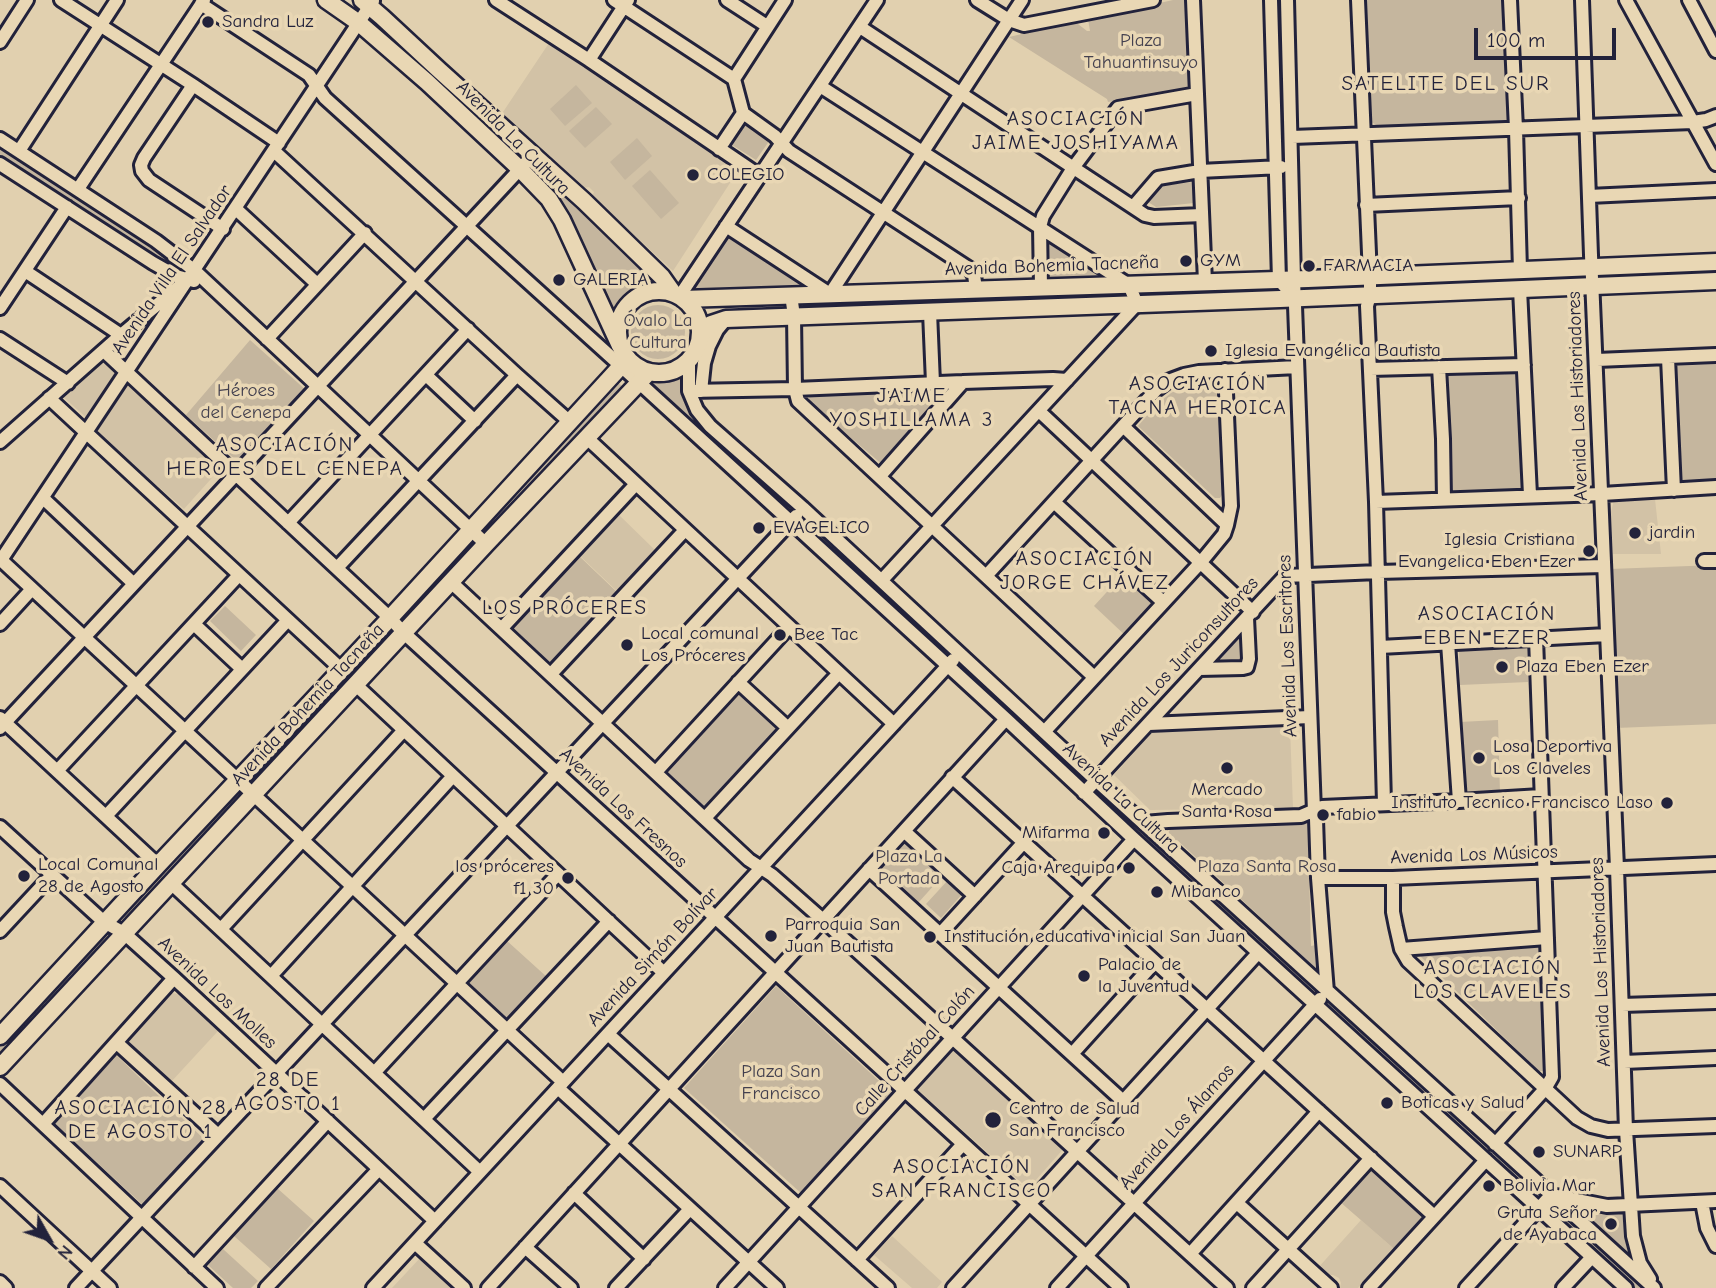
<!DOCTYPE html>
<meta charset="utf-8">
<style>
body{margin:0}
#map{position:relative;width:1716px;height:1288px;overflow:hidden;background:#e1d0af;font-family:"Comic Neue",sans-serif}
canvas{display:block}
.north{position:absolute;left:14px;top:1204px;width:70px;height:70px;-webkit-text-stroke:5px #e9d7b4;paint-order:stroke;rotate:130deg;font-size:19px;font-weight:700;line-height:28px;text-align:center;color:#22223b}
.north::after{content:'';display:block;margin:auto;width:24px;height:32px;background:#22223b;clip-path:polygon(50% 0,100% 100%,50% 72%,0 100%)}
.scale{position:absolute;left:1474px;top:28px;width:142px;height:32px;box-sizing:border-box;border:4px solid #22223b;border-top:0;padding-left:9px;font-size:21px;line-height:24px;white-space:nowrap;color:#22223b;-webkit-text-stroke:5px #e9d7b4;paint-order:stroke}
</style>
<div id="map">
<canvas width="1716" height="1288"></canvas>
<div class="north">N</div>
<div class="scale">100 m</div>
</div>
<script>
const ctx = document.querySelector('canvas').getContext('2d');
ctx.lineJoin = 'round';
function paint(path, color) {
  ctx.fillStyle = color;
  ctx.fill(path, 'evenodd');
}
function shape(rows) {
  const path = new Path2D();
  for (const r of rows) {
    if (r.length === 3) {
      path.moveTo(r[0] + r[2], r[1]);
      path.arc(r[0], r[1], r[2], 0, 2 * Math.PI);
      continue;
    }
    path.moveTo(r[0], r[1]);
    for (let i = 2; i < r.length; i += 2) path.lineTo(r[i], r[i + 1]);
  }
  return path;
}
function strokePath(path, color, width, dash) {
  ctx.strokeStyle = color;
  ctx.lineWidth = width;
  ctx.lineCap = dash ? 'butt' : 'round';
  ctx.setLineDash(dash || []);
  ctx.stroke(path);
}
function drawText(font, color, halo, rows, align = 'center') {
  ctx.font = font + ' "Comic Neue",sans-serif';
  ctx.lineWidth = 7;
  ctx.setLineDash([]);
  ctx.textBaseline = 'middle';
  ctx.strokeStyle = halo;
  ctx.fillStyle = color;
  for (const [text, x, y, turn = 0] of rows) {
    ctx.save();
    ctx.translate(x, y);
    ctx.rotate((+turn || 0) * Math.PI / 180);
    ctx.textAlign = isNaN(turn) ? turn : align;
    if (halo) ctx.strokeText(text, 0, 0);
    ctx.fillText(text, 0, 0);
    ctx.restore();
  }
}
paint(shape([
 [549,43,739,169,673,271,592,196,594,192,589,187,584,188,501,115],
 [105,358,120,370,88,419,63,397],
 [125,382,219,470,184,509,93,430],
 [1655,499,1661,554,1613,554,1611,512,1614,500],
 [616,512,657,552,619,593,579,555],
 [1290,727,1293,808,1150,810,1114,775,1153,731],
 [171,993,179,994,218,1031,171,1082,127,1040],
 [954,1047,1065,1147,1028,1189,917,1089],
 [1361,1220,1393,1248,1358,1288,1340,1288,1341,1283,1339,1278,1333,1275,1326,1275,1317,1269],
 [892,1236,942,1282,937,1288,912,1288,874,1255],
 [421,1257,454,1288,392,1288]
]), '#d2c2a6');
paint(shape([
 [1173,0,1188,0,1191,84,1187,88,1108,102,1107,99,1009,37,1077,21,1078,24,1087,31,1090,31,1088,19],
 [1365,0,1508,0,1512,117,1507,122,1379,127,1367,119],
 [576,85,592,103,565,126,550,109],
 [596,107,612,124,585,148,569,131],
 [748,121,772,137,756,160,732,145],
 [637,138,652,156,625,180,610,162],
 [0,146,142,238,177,264,177,267,172,269,0,157],
 [531,166,535,167,660,281,648,284,630,292,623,299,612,316,529,168],
 [650,170,679,203,661,219,632,186],
 [1193,182,1194,203,1156,207,1148,202,1158,186],
 [732,233,816,291,692,291,726,236],
 [1052,241,1104,275,1104,279,1050,279,1047,243],
 [658,332,27],
 [250,340,307,391,240,464,186,415],
 [1716,364,1716,483,1678,484,1676,366],
 [1521,371,1525,493,1450,495,1445,373],
 [677,376,680,377,682,397,695,419,791,507,790,511,786,512,647,382,665,381],
 [617,382,625,388,494,531,486,524],
 [1199,383,1219,384,1222,495,1220,498,1215,498,1138,426,1157,404,1171,393,1184,386],
 [950,389,884,466,808,401,810,395],
 [804,521,806,521,946,648,947,652,945,654,941,654,802,526],
 [465,547,472,553,409,622,402,615],
 [576,553,620,595,552,669,508,627],
 [1716,565,1716,724,1616,728,1610,569],
 [1127,570,1161,602,1128,638,1094,606],
 [225,606,256,635,241,651,210,621],
 [387,633,393,638,256,785,250,780],
 [1242,634,1244,635,1243,663,1216,663],
 [1528,645,1528,682,1460,685,1459,648],
 [963,664,1085,776,1086,779,1084,782,1080,781,958,670,958,667],
 [739,693,778,730,703,809,664,772],
 [1498,720,1500,793,1467,795,1463,791,1460,722],
 [1098,791,1101,791,1316,986,1317,990,1315,992,1311,992,1096,796],
 [235,793,242,800,129,921,122,915],
 [1304,821,1311,826,1312,831,1308,832,1311,946,1316,945,1316,970,1294,953,1295,949,1177,840,1174,841,1170,838,1168,834,1171,827,1177,826],
 [907,839,945,873,918,903,880,869],
 [949,879,964,892,941,918,926,904],
 [102,937,109,944,0,1060,0,1046],
 [506,940,548,978,506,1023,464,984],
 [1541,940,1550,1067,1545,1071,1539,1071,1421,957,1420,951],
 [776,986,891,1092,802,1194,684,1088],
 [1333,1002,1539,1192,1540,1196,1538,1198,1534,1198,1328,1008,1328,1005],
 [115,1054,204,1139,143,1205,52,1121],
 [1371,1164,1427,1217,1399,1248,1393,1248,1339,1201],
 [277,1188,314,1221,271,1269,234,1236],
 [1576,1206,1619,1210,1622,1213,1628,1254,1622,1256,1575,1210],
 [1553,1207,1555,1207,1644,1288,1633,1288,1550,1212],
 [223,1249,258,1281,251,1288,233,1288,208,1265]
]), '#c5b69e');
const minor = shape([
 [61,0,193,85,279,143],
 [496,0,589,60,760,176],
 [614,0,734,79],
 [727,0,767,26],
 [977,0,1009,20,1024,25,1153,0],
 [1193,0,1205,282],
 [1271,0,1279,280,1295,298],
 [1287,0,1294,279,1314,811,1316,819,1318,878,1327,992],
 [1358,0,1370,276,1370,295,1367,306,1376,502,1384,803],
 [1510,0,1516,129,1520,270],
 [1582,0,1591,255,1617,868,1626,1130,1633,1236,1640,1263,1650,1279],
 [1626,0,1716,164],
 [1689,0,1716,51],
 [201,4,309,75,325,98,621,366,1006,719,1134,839,1626,1288],
 [860,27,1145,215,1154,217,1202,215],
 [0,42,27,0],
 [589,60,628,0],
 [734,79,743,113,775,136,789,151,970,269,974,275,976,289],
 [734,79,785,0],
 [193,85,144,158,141,165,142,171,149,180,223,229],
 [820,86,1129,285,1137,304,882,580],
 [1292,137,1693,122,1706,120,1716,116],
 [0,139,156,241,195,271,486,544],
 [719,149,743,113],
 [19,151,117,0],
 [274,151,517,375,570,422],
 [0,164,153,263,176,276,194,281],
 [78,189,204,0],
 [1589,196,1716,190],
 [1366,205,1519,198],
 [1133,207,1158,178,1200,171,1281,167],
 [236,209,317,284],
 [726,226,830,294,1022,0],
 [25,271,121,335],
 [1041,287,1040,227,1043,216,1073,168,1118,108,1197,94],
 [1520,289,1530,495],
 [791,295,794,316,795,389,798,401,1094,677],
 [679,297,877,0],
 [0,308,67,207],
 [930,312,933,383],
 [0,339,68,383],
 [267,339,365,233],
 [104,351,390,618,404,633,1121,1288],
 [1668,358,1674,490],
 [689,359,689,391,697,410,710,426,803,508,1096,780,1654,1288],
 [1597,360,1716,355],
 [1439,367,1443,439,1444,499],
 [1370,369,1524,365],
 [426,375,475,421],
 [689,391,795,389,963,382,1053,379,1067,380],
 [701,391,704,363,709,346,717,330,726,319],
 [49,398,342,670],
 [1039,411,1253,612],
 [1123,426,1227,525],
 [587,438,894,724],
 [0,442,121,335,182,284],
 [880,476,963,382],
 [43,498,134,584],
 [1054,502,1163,602],
 [1376,502,1602,494,1716,487],
 [288,523,468,329],
 [0,559,563,1082],
 [1,560,373,1],
 [1704,561,1716,561],
 [337,568,517,375],
 [986,576,1156,390,1168,381,1184,375,1199,372,1297,367],
 [451,582,749,860,772,875,823,920,1227,1288],
 [0,624,32,589],
 [194,624,242,669],
 [502,628,636,484],
 [1448,643,1459,801],
 [1380,647,1607,635],
 [1199,669,1243,668,1247,667,1249,659,1247,618],
 [551,674,685,530],
 [738,682,788,728],
 [356,685,664,973],
 [0,718,158,865],
 [1149,724,1310,717],
 [0,728,533,155],
 [1045,731,1201,562,1224,534,1227,525,1231,506,1225,370],
 [57,771,239,575],
 [656,772,789,627],
 [952,777,1434,1216],
 [1084,793,1285,576,1378,572,1604,566],
 [106,816,288,620],
 [705,818,839,673],
 [1144,823,1168,821,1301,816,1322,807,1459,801,1541,796],
 [0,827,104,922,124,933,174,978,435,1221],
 [904,831,975,896],
 [869,869,1123,1101],
 [1318,878,1393,878,1716,864],
 [1393,878,1393,912,1396,927,1401,949,1408,961,1577,1118,1591,1126,1608,1130,1716,1126],
 [171,883,480,1172],
 [221,929,404,730],
 [0,931,52,875],
 [940,934,1024,842],
 [1401,949,1547,938],
 [271,976,453,776],
 [1622,1005,1716,1002],
 [608,1034,888,1288],
 [117,1043,218,1135],
 [1072,1054,1155,962],
 [1624,1062,1716,1058],
 [375,1072,558,874],
 [0,1084,217,1288],
 [558,1088,777,1288],
 [424,1119,609,921],
 [43,1124,174,978],
 [1495,1144,1545,1089,1552,1077,1536,638],
 [0,1186,110,1288],
 [574,1193,644,1259],
 [1702,1202,1707,1228,1716,1246],
 [1237,1203,1331,1288],
 [415,1243,464,1288],
 [525,1247,571,1288],
 [1190,1254,1319,1111],
 [857,1260,963,1144],
 [194,1267,328,1121],
 [0,1282,6,1288],
 [76,1288,796,516],
 [266,1288,379,1169],
 [373,1288,953,660],
 [488,1288,1006,719],
 [616,1288,690,1209],
 [725,1288,1134,839],
 [953,1288,1258,953],
 [1057,1288,1320,999],
 [1253,1288,1371,1158],
 [1369,1288,1486,1160],
 [1466,1288,1551,1195,1607,1206,1716,1201],
 [1563,1288,1592,1257]
]);
const major = shape([
 [326,0,359,23,427,82,520,169,549,199,562,220,620,346],
 [362,0,382,17,439,70,584,201,662,277,674,294],
 [659,332,41],
 [683,299,1308,279,1716,262],
 [700,336,711,324,726,319,1280,299,1716,281],
 [0,1036,158,865,390,618,621,366,624,354],
 [0,1067,486,544,649,372]
]);
strokePath(minor, '#22223b', 18);
strokePath(major, '#22223b', 21);
strokePath(minor, '#e9d7b4', 12);
strokePath(major, '#e9d7b4', 16);
for (const [x, y, r, color] of [
 [208,22,7,"#22223b"],
 [693,175,7,"#22223b"],
 [1186,261,7,"#22223b"],
 [1309,266,7,"#22223b"],
 [559,280,7,"#22223b"],
 [1211,351,7,"#22223b"],
 [759,528,7,"#22223b"],
 [1635,533,7,"#22223b"],
 [1589,551,7,"#22223b"],
 [780,635,7,"#22223b"],
 [627,645,7,"#22223b"],
 [1502,667,7,"#22223b"],
 [1479,758,7,"#22223b"],
 [1227,768,7,"#22223b"],
 [1667,803,7,"#22223b"],
 [1323,815,7,"#22223b"],
 [1104,833,7,"#22223b"],
 [1129,868,7,"#22223b"],
 [24,876,7,"#22223b"],
 [568,878,7,"#22223b"],
 [1157,892,7,"#22223b"],
 [771,936,7,"#22223b"],
 [930,937,7,"#22223b"],
 [1084,976,7,"#22223b"],
 [1387,1103,7,"#22223b"],
 [993,1120,9,"#22223b"],
 [1539,1152,7,"#22223b"],
 [1489,1186,7,"#22223b"],
 [1611,1224,7,"#22223b"]
]) {
  const dot = new Path2D();
  dot.arc(x, y, r, 0, 2 * Math.PI);
  ctx.fillStyle = color;
  ctx.fill(dot);
  strokePath(dot, '#e9d7b4', 2.5);
}
drawText('19px', '#22223b', '#e9d7b4', [
 ["Sandra Luz",222,22],
 ["COLEGIO",707,175],
 ["GYM",1200,261],
 ["FARMACIA",1323,266],
 ["GALERIA",573,280],
 ["Iglesia Evangélica Bautista",1225,351],
 ["EVAGELICO",773,528],
 ["jardin",1649,533],
 ["Iglesia Cristiana",1575,540,"right"],
 ["Evangelica Eben Ezer",1575,562,"right"],
 ["Local comunal",641,634],
 ["Los Próceres",641,656],
 ["Bee Tac",794,635],
 ["Plaza Eben Ezer",1516,667],
 ["Losa Deportiva",1493,747],
 ["Los Claveles",1493,769],
 ["Mercado",1227,790,"center"],
 ["Santa Rosa",1227,812,"center"],
 ["Instituto Tecnico Francisco Laso",1653,803,"right"],
 ["fabio",1337,815],
 ["Mifarma",1090,833,"right"],
 ["Local Comunal",38,865],
 ["28 de Agosto",38,887],
 ["los próceres",554,867,"right"],
 ["f1 30",554,889,"right"],
 ["Caja Arequipa",1115,868,"right"],
 ["Mibanco",1171,892],
 ["Parroquia San",785,925],
 ["Juan Bautista",785,947],
 ["Institución educativa inicial San Juan",944,937],
 ["Palacio de",1098,965],
 ["la Juventud",1098,987],
 ["Boticas y Salud",1401,1103],
 ["Centro de Salud",1009,1109],
 ["San Francisco",1009,1131],
 ["SUNARP",1553,1152],
 ["Bolivia Mar",1503,1186],
 ["Gruta Señor",1597,1213,"right"],
 ["de Ayabaca",1597,1235,"right"]
], 'left');
drawText('19px', '#43404f', '#e9d7b4', [
 ["Plaza",1141,41],
 ["Tahuantinsuyo",1141,63],
 ["Óvalo La",658,321],
 ["Cultura",658,343],
 ["Héroes",246,391],
 ["del Cenepa",246,413],
 ["Plaza La",909,857],
 ["Portada",909,879],
 ["Plaza Santa Rosa",1267,867],
 ["Plaza San",781,1072],
 ["Francisco",781,1094]
]);
drawText('19px', '#22223b', '#e9d7b4', [
 ["Avenida La Cultura",513,138,45],
 ["Avenida Bohemia Tacneña",1052,266,-2],
 ["Avenida Villa El Salvador",172,270,-56],
 ["Avenida Los Historiadores",1578,396,-92],
 ["Avenida Los Escritores",1288,646,-92],
 ["Avenida Los Juriconsultores",1179,662,-47],
 ["Avenida Bohemia Tacneña",308,705,-47],
 ["Avenida La Cultura",1121,798,43],
 ["Avenida Los Fresnos",623,808,43],
 ["Avenida Los Músicos",1474,855,-2],
 ["Avenida Simón Bolívar",653,957,-47],
 ["Avenida Los Historiadores",1601,962,-92],
 ["Avenida Los Molles",217,993,43],
 ["Calle Cristóbal Colón",915,1051,-48],
 ["Avenida Los Álamos",1177,1127,-48]
]);
ctx.letterSpacing = '2px';
drawText('21px', '#22223b', '#e9d7b4', [
 ["SATELITE DEL SUR",1446,84],
 ["ASOCIACIÓN",1076,119],
 ["JAIME JOSHIYAMA",1076,143],
 ["ASOCIACIÓN",1198,384],
 ["TACNA HEROICA",1198,408],
 ["JAIME",912,396],
 ["YOSHILLAMA 3",912,420],
 ["ASOCIACIÓN",285,445],
 ["HEROES DEL CENEPA",285,469],
 ["ASOCIACIÓN",1085,559],
 ["JORGE CHÁVEZ",1085,583],
 ["LOS PRÓCERES",565,608],
 ["ASOCIACIÓN",1487,614],
 ["EBEN EZER",1487,638],
 ["ASOCIACIÓN",1493,968],
 ["LOS CLAVELES",1493,992],
 ["28 DE",288,1080],
 ["AGOSTO 1",288,1104],
 ["ASOCIACIÓN 28",141,1108],
 ["DE AGOSTO 1",141,1132],
 ["ASOCIACIÓN",962,1167],
 ["SAN FRANCISCO",962,1191]
]);
ctx.letterSpacing = '0px';
</script>
